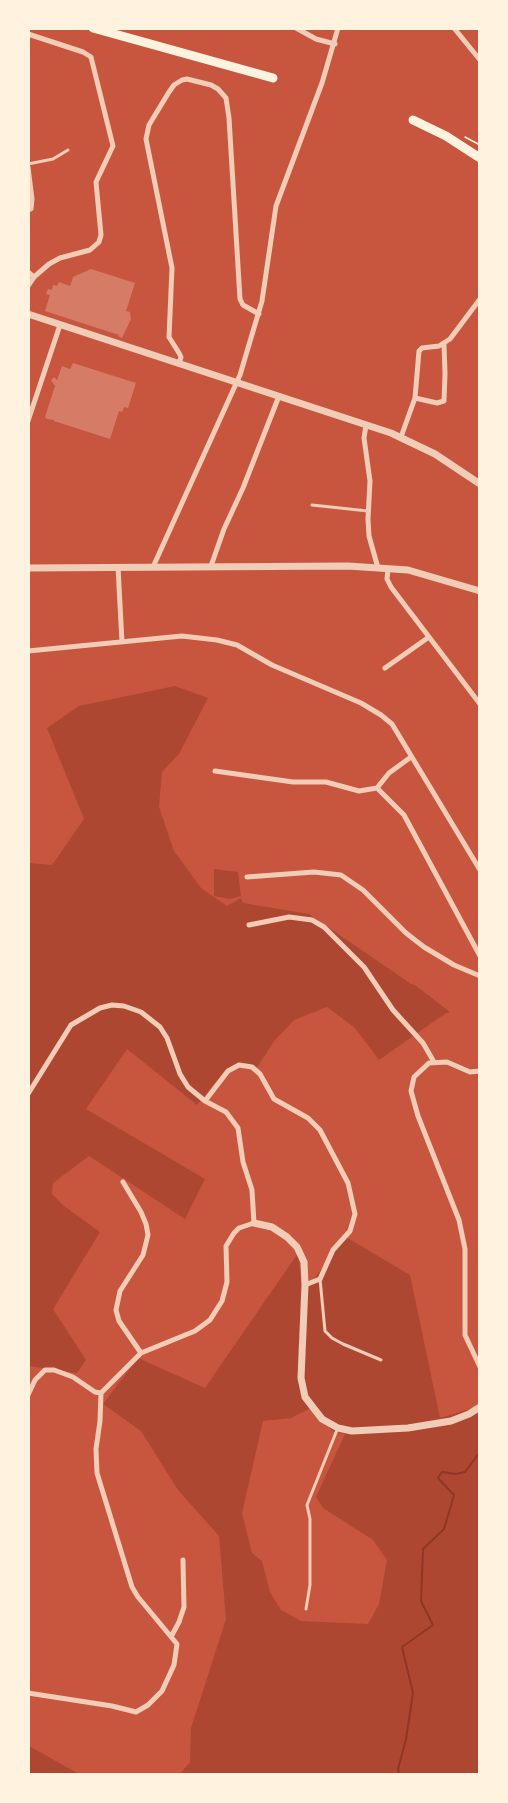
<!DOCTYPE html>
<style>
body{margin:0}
#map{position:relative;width:508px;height:1803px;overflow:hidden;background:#c8553d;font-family:Rubik,sans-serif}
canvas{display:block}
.frame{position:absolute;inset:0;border:30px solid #fff3e0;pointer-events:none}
</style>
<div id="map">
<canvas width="508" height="1803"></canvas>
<div class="frame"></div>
</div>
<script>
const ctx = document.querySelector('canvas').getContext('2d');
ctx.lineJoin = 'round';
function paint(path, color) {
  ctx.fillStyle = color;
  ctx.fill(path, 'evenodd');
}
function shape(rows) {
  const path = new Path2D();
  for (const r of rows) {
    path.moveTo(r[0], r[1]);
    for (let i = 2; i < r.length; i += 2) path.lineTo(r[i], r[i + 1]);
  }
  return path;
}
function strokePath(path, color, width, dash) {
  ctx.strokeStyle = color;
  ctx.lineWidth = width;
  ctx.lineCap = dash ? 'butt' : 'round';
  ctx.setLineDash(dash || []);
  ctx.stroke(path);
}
paint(shape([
 [175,686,208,698,179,754,162,772,159,807,174,851,201,888,227,906,241,898,243,903,309,914,411,984,415,985,450,1012,446,1013,379,1060,355,1028,327,1007,294,1020,275,1040,254,1072,246,1063,225,1070,197,1105,127,1049,86,1109,205,1179,185,1219,89,1156,53,1183,52,1194,64,1206,100,1232,53,1309,86,1360,77,1373,29,1366,29,863,52,865,84,819,47,728,79,706],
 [214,869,238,872,241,896,230,899,214,896],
 [346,1237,410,1275,440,1418,479,1406,479,1774,180,1774,190,1762,191,1728,226,1619,219,1536,178,1490,141,1431,103,1404,138,1358,205,1388,298,1253,303,1293],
 [311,1408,334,1432,345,1434,316,1497,323,1508,373,1540,387,1560,379,1604,368,1624,301,1621,281,1610,270,1592,262,1561,252,1553,242,1513,263,1421,291,1418],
 [28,1746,29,1746,79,1774,29,1774]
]), '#ae4732');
strokePath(shape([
 [399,1774,398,1769,406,1739,413,1693,402,1647,433,1625,421,1601,423,1549,444,1529,454,1495,438,1478,442,1472,456,1474,465,1472,480,1452]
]), '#8f3625', 2);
paint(shape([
 [91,269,135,283,126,311,130,312,131,319,122,338,118,336,119,335,45,311,50,295,46,294,48,289,52,290,53,285,57,286,59,282,70,286,73,277],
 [73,363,136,383,128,408,124,407,122,412,119,411,110,439,54,421,54,420,47,419,45,417,55,386,51,380,54,377,57,380,62,366,70,369]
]), '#d67c66');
strokePath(shape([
 [465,137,480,145]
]), '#fff3e0', 1.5);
strokePath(shape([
 [28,164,53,159,68,150],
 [312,505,368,511],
 [320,1279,325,1331,332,1338,343,1344,381,1360],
 [306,1609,310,1585,310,1519,307,1505,337,1430]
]), '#f1ccb7', 3);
strokePath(shape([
 [296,28,316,39,335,44],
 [454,28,480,60],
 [28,34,83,52,91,57,113,146,96,182,101,235,99,242,90,250,60,258,49,264,34,277],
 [28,167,32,199,31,209,28,210],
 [28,272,34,277,28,286],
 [179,364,181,357,179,353,169,337,172,268,146,139,149,125,169,92,174,85,182,80,187,79,211,85,218,89,226,98,229,118,240,299,243,305,259,314],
 [415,398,437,403,444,401,445,374,444,344],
 [28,421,60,325],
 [366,425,364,438,370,481,368,519,369,536,378,568],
 [401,437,415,398,419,351,422,348,439,346,450,339,480,299],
 [211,566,224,529,243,488,279,396],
 [118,567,122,642],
 [153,567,240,375,262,301,276,206,322,83,338,28],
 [388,569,387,579,391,587,480,704],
 [28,651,182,636,217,640,237,645,272,665,361,703,381,715,392,724,480,870],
 [385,668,429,637],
 [411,757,389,773,377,788,404,815,480,956],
 [215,771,293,782,326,782,359,791,377,788],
 [247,877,314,872,341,875,363,890,406,933,424,947,454,965,480,976],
 [249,925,289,917,312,920,324,927,364,967,393,1010,423,1043,434,1062],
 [480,1071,470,1072,447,1062,429,1063,414,1077,411,1091,418,1116,459,1220,465,1249,465,1335,480,1367],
 [28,1094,71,1025,100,1008,112,1005,124,1006,141,1012,160,1027,167,1038,180,1074,188,1087,205,1101,226,1112,238,1128,243,1162,252,1190,254,1223,239,1228,234,1233,226,1246,227,1282,222,1301,210,1320,195,1331,141,1353,101,1393],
 [205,1101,228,1071,239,1065,252,1067,260,1074,274,1099,308,1118,320,1130,348,1183,355,1214,350,1231,333,1250,320,1279,305,1285],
 [123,1182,141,1212,146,1224,148,1235,143,1255,120,1291,116,1310,119,1321,141,1353],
 [28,1395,35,1380,45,1370,54,1370,73,1377,95,1392,101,1393],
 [172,1635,179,1622,184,1607,183,1560],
 [28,1693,112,1706,136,1712,148,1705,162,1691,174,1665,177,1644,138,1597,132,1587,97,1473,96,1449,100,1421,101,1393]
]), '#f1ccb7', 5);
strokePath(shape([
 [28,314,391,433,435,454,480,484],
 [28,568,348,566,408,570,480,591],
 [254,1223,272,1227,287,1237,297,1247,304,1262,305,1285,301,1378,305,1397,322,1419,338,1428,352,1431,408,1428,451,1421,469,1414,480,1407]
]), '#f1ccb7', 7);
strokePath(shape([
 [93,28,273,78],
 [413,120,446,136,480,158]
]), '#fff3e0', 9);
</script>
